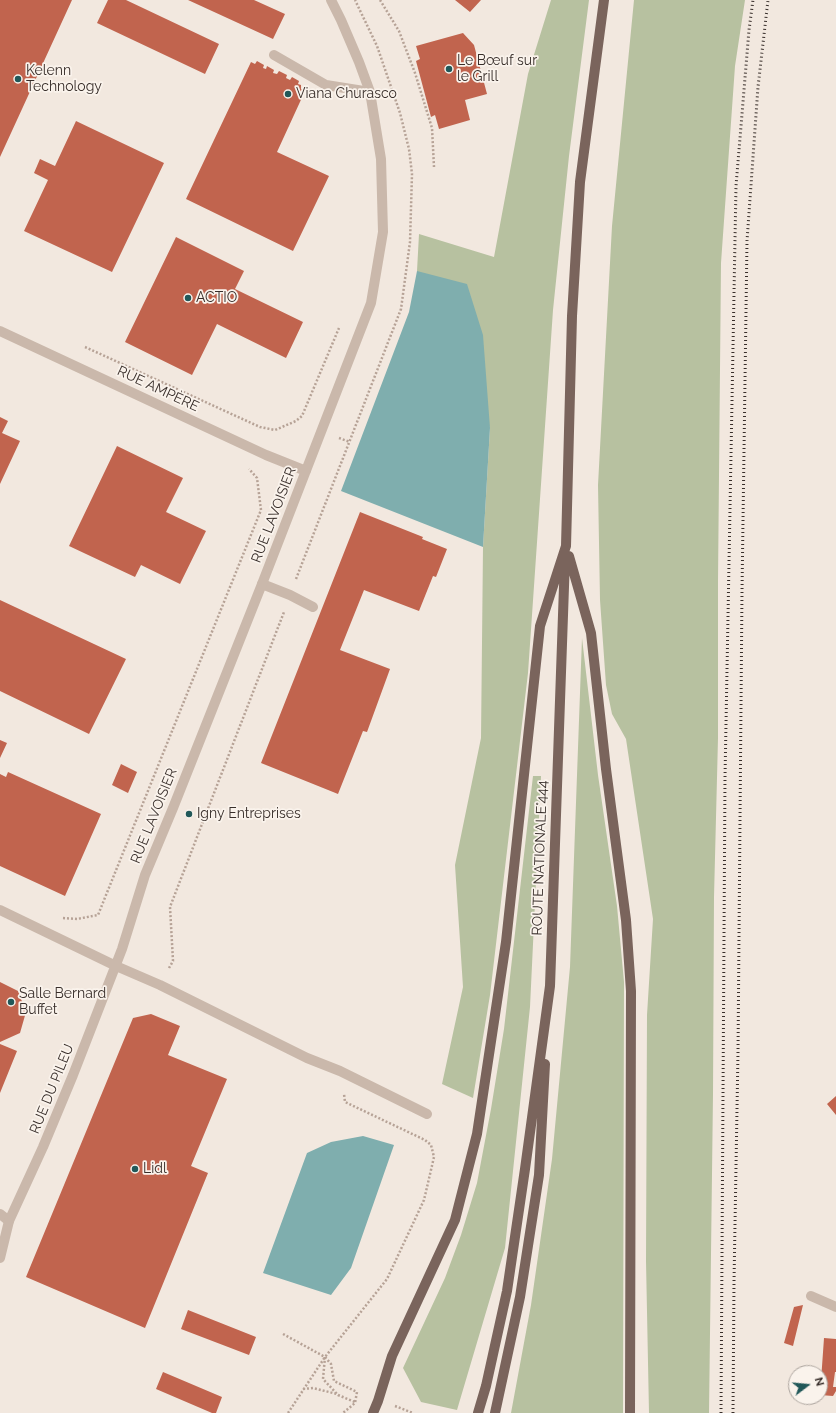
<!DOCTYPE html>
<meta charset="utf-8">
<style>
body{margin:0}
#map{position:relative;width:836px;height:1413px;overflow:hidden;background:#f2e8df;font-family:Raleway,sans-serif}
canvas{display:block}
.north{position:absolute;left:788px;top:1365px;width:40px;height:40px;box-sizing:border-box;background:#faf3ec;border:1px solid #aca49e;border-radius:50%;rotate:74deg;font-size:11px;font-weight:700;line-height:16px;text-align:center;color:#382e2a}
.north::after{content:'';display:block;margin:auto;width:14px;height:18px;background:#215859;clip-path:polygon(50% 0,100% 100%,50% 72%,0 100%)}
</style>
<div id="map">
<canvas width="836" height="1413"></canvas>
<div class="north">N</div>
</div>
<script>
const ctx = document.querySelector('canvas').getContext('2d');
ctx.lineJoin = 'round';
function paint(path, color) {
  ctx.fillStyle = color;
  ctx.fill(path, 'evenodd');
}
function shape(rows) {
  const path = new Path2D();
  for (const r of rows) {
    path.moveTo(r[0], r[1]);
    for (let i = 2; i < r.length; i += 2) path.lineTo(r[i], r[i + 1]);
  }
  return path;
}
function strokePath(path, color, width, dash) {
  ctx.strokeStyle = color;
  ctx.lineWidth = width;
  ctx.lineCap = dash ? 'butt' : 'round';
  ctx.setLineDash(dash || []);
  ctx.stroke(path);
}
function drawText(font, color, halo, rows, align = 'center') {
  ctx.font = font + ' Raleway,sans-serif';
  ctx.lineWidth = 3.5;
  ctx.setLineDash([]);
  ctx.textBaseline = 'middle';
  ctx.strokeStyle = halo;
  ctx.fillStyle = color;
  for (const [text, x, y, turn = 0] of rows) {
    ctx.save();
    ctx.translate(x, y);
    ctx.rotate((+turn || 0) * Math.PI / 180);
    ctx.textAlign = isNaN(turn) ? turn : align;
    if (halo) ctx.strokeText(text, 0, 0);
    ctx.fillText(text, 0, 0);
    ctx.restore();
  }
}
paint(shape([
 [551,0,589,0,569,156,553,310,528,673,490,995,473,1098,442,1084,463,987,455,865,481,738,483,547,490,428,417,271,419,234,494,257,528,74],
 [634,0,745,0,735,66,721,263,718,581,718,738,714,897,713,1094,709,1413,649,1413,646,1261,647,1015,653,919,626,739,612,714,606,685,600,600,598,485,612,226],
 [582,638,598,775,617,906,624,982,623,1413,511,1413,531,1305,552,1159,570,967],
 [533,776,541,776,530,1007,505,1248,457,1410,421,1402,403,1368,445,1278,461,1235,477,1183,491,1109,504,1029]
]), '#b7c1a0');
paint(shape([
 [417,271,467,284,483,335,490,428,483,547,341,491,409,312],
 [363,1136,394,1145,351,1268,331,1295,263,1273,307,1153,331,1142]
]), '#7faeae');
paint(shape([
 [0,0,72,0,0,157],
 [108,0,126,0,219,44,205,74,97,23],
 [188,0,254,0,285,14,273,39],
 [455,0,481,0,470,12],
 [463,33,474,45,487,94,465,100,470,120,439,129,435,115,431,117,416,61,420,59,416,46],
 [257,61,264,65,263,68,266,69,267,66,274,70,273,73,277,74,279,71,287,75,286,78,290,80,292,77,299,81,298,84,301,85,301,89,305,91,277,152,329,176,293,251,186,199,251,62,255,64],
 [76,121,164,163,112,272,24,231,48,180,34,173,40,159,55,166],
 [176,237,244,271,235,289,303,322,286,358,217,324,192,375,125,342],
 [0,417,8,421,2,433,20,441,0,484],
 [117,446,183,478,166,512,206,531,180,584,141,565,135,577,69,546],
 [360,512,423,537,422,539,447,549,436,577,433,576,419,611,364,590,340,650,390,669,367,732,363,731,338,794,261,763],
 [0,600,126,659,89,734,0,691],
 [0,740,7,743,0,758],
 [121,764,137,772,128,793,112,785],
 [8,772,101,814,65,896,0,866,0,774,6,777],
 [0,982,18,991,26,1012,20,1033,0,1042],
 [151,1014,180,1026,168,1055,227,1079,191,1166,208,1173,145,1328,26,1277,133,1018],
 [0,1044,17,1051,0,1093],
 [836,1096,836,1115,827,1104],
 [803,1305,793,1346,784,1343,794,1307],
 [188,1310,256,1337,249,1355,181,1329],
 [824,1338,836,1339,836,1372,835,1372,833,1387,836,1387,836,1391,833,1396,820,1395],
 [163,1372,222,1397,216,1413,212,1413,156,1389]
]), '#c1644e');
strokePath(shape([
 [380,0,399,31,415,73,432,128,434,167],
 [85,347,260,427,275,430,296,421,302,416,339,328],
 [339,438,350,442],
 [296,579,401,309,410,242,412,174,409,149,400,113,377,46,355,0],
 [63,918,77,919,98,915,261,510,257,478,249,469],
 [169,968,173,961,170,907,284,612],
 [283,1334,325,1357,331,1364,334,1381,357,1392,355,1403,343,1413],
 [325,1357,323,1379,338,1395,355,1402],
 [303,1389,313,1388,337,1394],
 [395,1406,413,1413],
 [288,1413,325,1357,387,1279,424,1200,434,1157,431,1145,425,1140,345,1102,344,1094]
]), '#b6a296', 2.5, [2, 2]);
strokePath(shape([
 [274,55,326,85,370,92],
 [262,584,290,595,313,607],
 [0,1214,9,1221]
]), '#cab8ab', 10);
strokePath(shape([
 [0,331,266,455,306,471],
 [0,910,116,966,160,985,307,1058,340,1071,427,1114],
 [0,1258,9,1221,43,1147,73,1075,122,949,145,875,173,808,262,584,371,303,383,232,381,159,370,92,359,62,341,20,331,0],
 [811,1296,836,1307]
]), '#cab8ab', 10);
strokePath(shape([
 [569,556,591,633,606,769,626,920,631,991,630,1413],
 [373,1413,378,1401,392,1356,455,1220,477,1134,506,942,540,626,566,546,572,316,580,182,604,0],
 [478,1413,486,1386,507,1291,525,1169,550,986,565,558],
 [495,1413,520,1297,539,1175,545,1064]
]), '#7a645c', 10);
strokePath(shape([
 [721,1413,725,778,736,186,749,30,753,0],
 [733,1413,734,1282,738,1052,742,591,747,241,758,87,768,0]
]), '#382e2a', 3, [1, 3]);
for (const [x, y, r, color] of [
 [449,69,4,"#215859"],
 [18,79,4,"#215859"],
 [288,94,4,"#215859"],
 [188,298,4,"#215859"],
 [189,814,4,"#215859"],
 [11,1002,4,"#215859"],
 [135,1169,4,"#215859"]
]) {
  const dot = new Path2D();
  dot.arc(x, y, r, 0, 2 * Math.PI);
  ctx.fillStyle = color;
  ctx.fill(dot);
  strokePath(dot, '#faf3ec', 1.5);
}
drawText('14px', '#382e2a', '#faf3ec', [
 ["Le Bœuf sur",457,61],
 ["le Grill",457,77],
 ["Kelenn",26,71],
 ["Technology",26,87],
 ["Viana Churasco",296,94],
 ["ACTIO",196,298],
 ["Igny Entreprises",197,814],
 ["Salle Bernard",19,994],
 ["Buffet",19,1010],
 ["Lidl",143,1169]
], 'left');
drawText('14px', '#382e2a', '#faf3ec', [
 ["RUE AMPÈRE",158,389,25],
 ["RUE LAVOISIER",274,515,-69],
 ["RUE LAVOISIER",154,816,-68],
 ["ROUTE NATIONALE°444",540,858,-88],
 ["RUE DU PILEU",52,1089,-68]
]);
</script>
